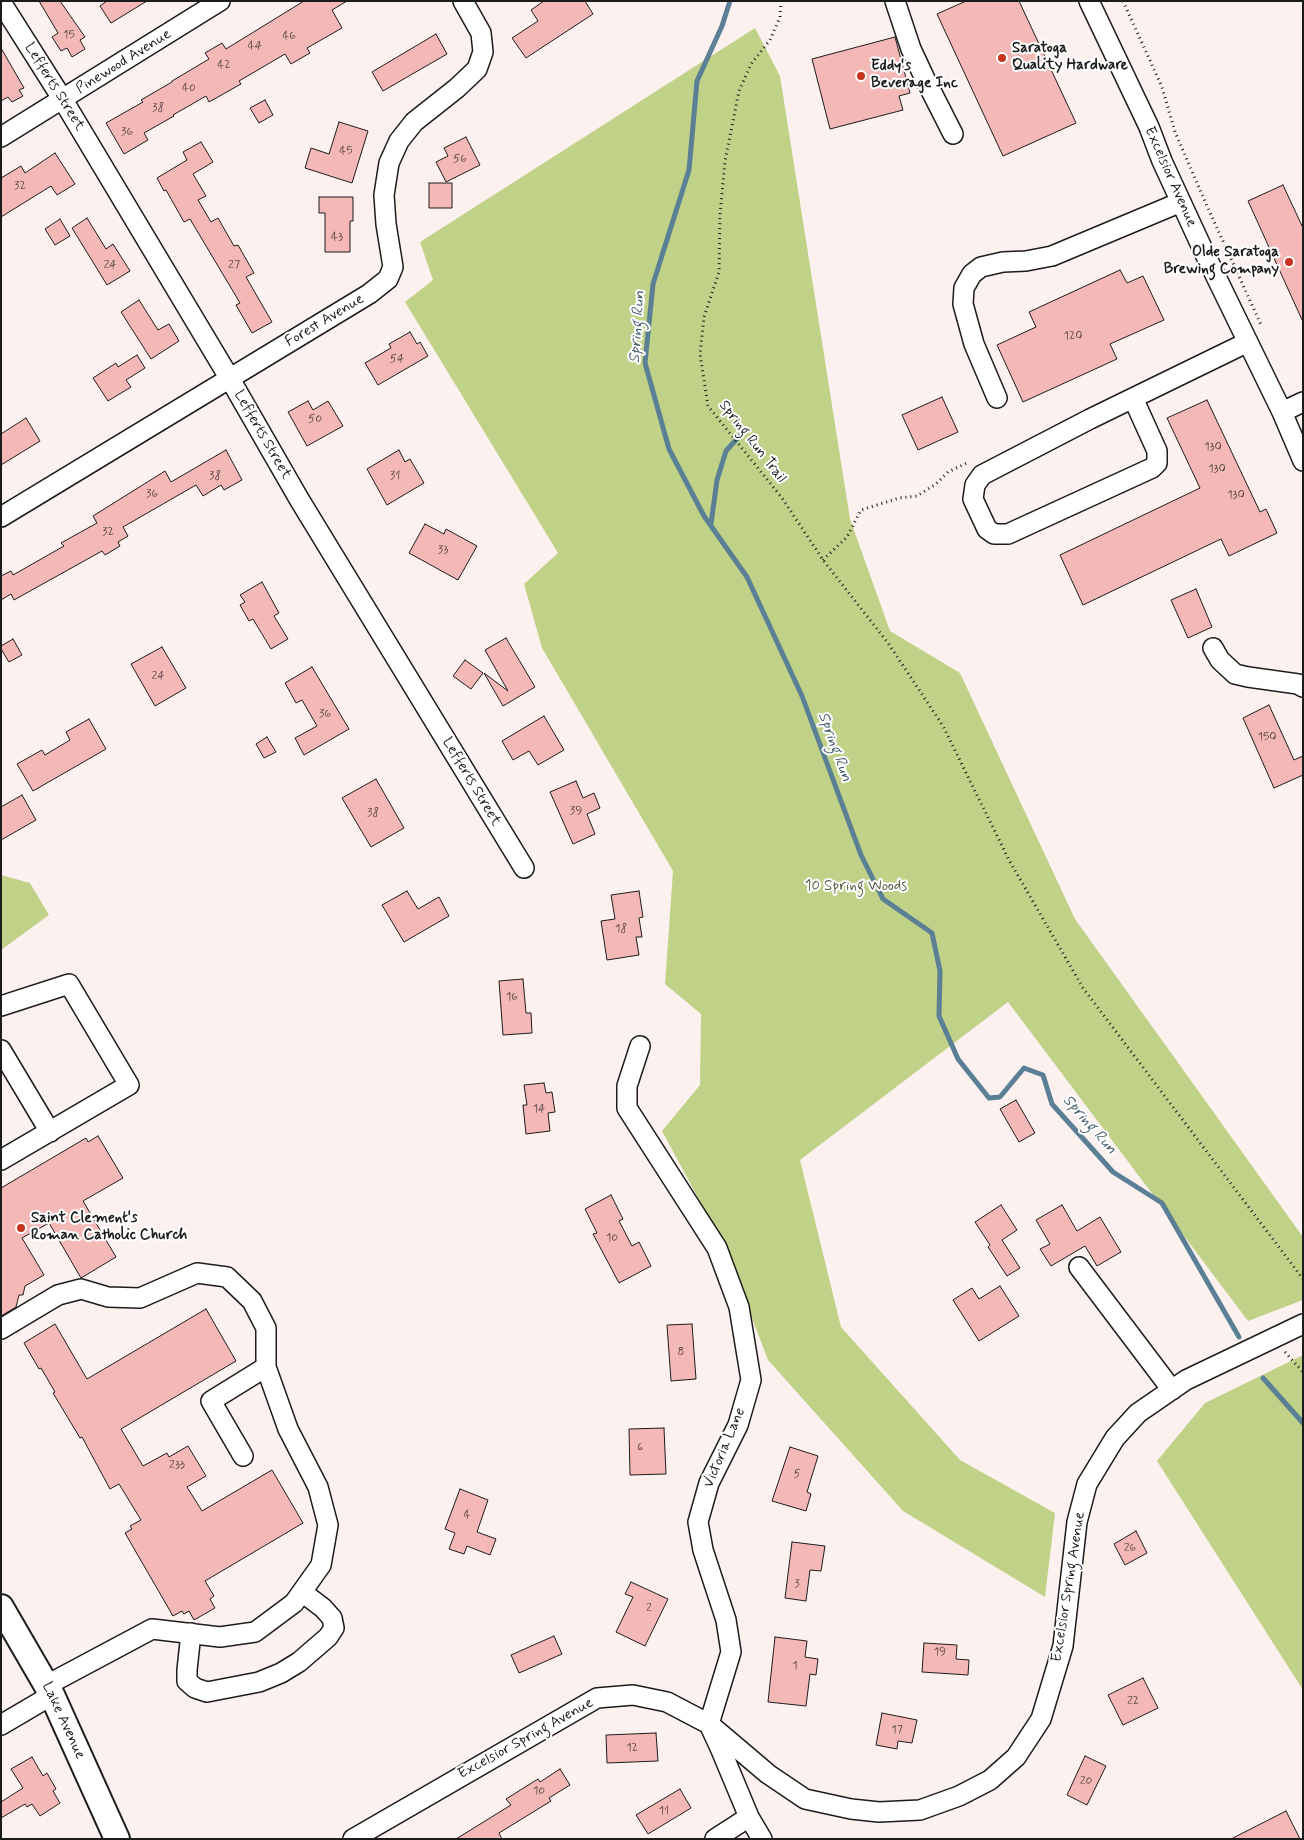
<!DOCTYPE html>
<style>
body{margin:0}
#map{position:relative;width:1304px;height:1840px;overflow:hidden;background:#fdf1f0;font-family:Mynerve,sans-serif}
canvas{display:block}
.frame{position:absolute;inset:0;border:2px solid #1c1c1c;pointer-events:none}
</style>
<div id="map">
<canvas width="1304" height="1840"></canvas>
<div class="frame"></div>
</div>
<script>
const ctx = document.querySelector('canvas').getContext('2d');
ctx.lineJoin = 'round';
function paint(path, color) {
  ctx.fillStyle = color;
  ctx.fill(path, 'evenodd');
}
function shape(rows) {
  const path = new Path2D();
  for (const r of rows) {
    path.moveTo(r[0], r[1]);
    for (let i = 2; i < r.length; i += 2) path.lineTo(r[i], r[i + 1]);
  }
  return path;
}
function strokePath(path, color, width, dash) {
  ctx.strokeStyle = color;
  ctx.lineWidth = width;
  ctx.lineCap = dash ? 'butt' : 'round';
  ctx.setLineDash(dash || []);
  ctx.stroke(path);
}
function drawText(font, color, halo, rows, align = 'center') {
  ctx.font = font + ' Mynerve,sans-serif';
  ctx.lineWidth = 4;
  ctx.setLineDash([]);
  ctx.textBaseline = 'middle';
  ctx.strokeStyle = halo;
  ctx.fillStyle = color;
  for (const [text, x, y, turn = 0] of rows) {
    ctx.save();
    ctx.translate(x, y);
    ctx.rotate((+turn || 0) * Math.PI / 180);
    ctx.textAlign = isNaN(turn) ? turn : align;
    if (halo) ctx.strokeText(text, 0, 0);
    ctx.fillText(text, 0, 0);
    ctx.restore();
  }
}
paint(shape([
 [755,28,780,76,850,519,890,631,960,673,1075,919,1303,1237,1303,1300,1248,1321,1008,1002,800,1160,841,1327,960,1460,1055,1513,1045,1597,903,1511,768,1360,725,1248,662,1131,700,1085,701,1014,665,984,673,871,542,648,524,584,558,553,405,302,433,280,420,242],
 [1,875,30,883,49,915,1,950],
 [1303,1355,1303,1690,1157,1461,1205,1403]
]), '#c0d287');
strokePath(shape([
 [730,1,722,26,697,81,689,170,653,284,645,363,669,449,704,516,747,577,802,696,861,855,883,899,932,933,940,971,939,1016,958,1059,989,1098,1000,1097,1024,1068,1043,1075,1052,1104,1113,1172,1162,1203,1239,1337],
 [711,524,717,480,726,451,743,432],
 [1263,1378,1303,1423]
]), '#5b8095', 5);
const building = shape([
 [39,1,60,1,85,37,80,40,85,49,72,57,67,48,61,51,52,37,58,33,39,1],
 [107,1,147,1,111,23,100,6,107,1],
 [304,1,347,1,332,10,342,28,307,48,310,53,291,64,285,54,239,81,241,84,209,102,206,96,173,115,174,116,144,133,148,140,124,154,106,123,143,102,141,100,172,82,172,81,209,59,205,53,222,43,226,49,304,1],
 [544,1,585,1,593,14,526,58,512,38,538,21,531,10,544,1],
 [966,1,1019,1,1076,123,1003,156,937,14,966,1],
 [436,34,447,54,383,91,372,72,436,34],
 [895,37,910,93,899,96,903,110,830,129,812,59,895,37],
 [1,48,24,88,19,90,23,96,12,102,8,97,1,101,1,48],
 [265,100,273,115,259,123,250,108,265,100],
 [339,122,368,131,352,183,305,168,311,148,329,154,339,122],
 [466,137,480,165,446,182,436,162,448,156,444,148,466,137],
 [201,142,213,162,193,174,206,196,198,200,211,222,218,218,234,246,238,245,254,273,246,277,272,322,252,333,236,305,240,303,190,219,184,222,166,190,164,191,157,178,187,160,183,152,201,142],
 [55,153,75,184,57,195,51,186,1,217,1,178,21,166,25,173,55,153],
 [429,183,452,183,452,208,429,208,429,183],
 [1283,185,1303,228,1303,322,1248,201,1283,185],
 [319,197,353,197,353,221,350,221,350,252,325,252,325,213,319,213,319,197],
 [87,218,106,249,113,244,130,271,107,285,72,228,87,218],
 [60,219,70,236,55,245,45,229,60,219],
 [1120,270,1127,283,1143,276,1164,320,1110,344,1117,359,1023,402,997,345,1036,327,1029,312,1120,270],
 [139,300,158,330,169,324,179,341,151,359,121,312,139,300],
 [410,332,417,344,420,342,428,356,378,385,365,363,391,348,389,344,410,332],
 [137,355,145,368,126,380,131,387,108,401,93,378,116,363,118,367,137,355],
 [942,397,958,432,918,450,902,415,942,397],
 [1207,400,1260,512,1266,509,1277,533,1229,556,1221,539,1083,605,1060,555,1200,488,1167,418,1207,400],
 [308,401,313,410,328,401,343,426,307,446,288,412,308,401],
 [26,418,40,441,1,465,1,434,26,418],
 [226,450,242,480,224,490,221,485,203,496,196,485,123,527,128,536,118,542,120,546,105,555,102,551,14,600,11,594,1,600,1,576,11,571,13,575,64,546,61,543,97,523,93,516,165,471,171,482,226,450],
 [399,450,405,462,410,459,424,483,387,505,367,469,399,450],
 [425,524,444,534,446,529,477,546,458,580,409,553,425,524],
 [262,582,279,613,274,616,288,639,271,649,253,619,249,621,240,605,245,602,240,595,262,582],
 [1196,589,1212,627,1188,638,1171,600,1196,589],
 [506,638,535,687,503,706,484,673,508,691,485,650,506,638],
 [13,639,22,655,9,662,1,649,1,646,13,639],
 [162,647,186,688,155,706,131,664,162,647],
 [465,660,483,673,471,689,453,676,465,660],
 [312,667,349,729,304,755,295,738,317,726,302,700,296,703,285,683,312,667],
 [1269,705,1294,760,1303,756,1303,775,1274,788,1243,718,1269,705],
 [544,716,564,750,538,765,529,751,513,760,502,741,544,716],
 [89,719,106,749,33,791,17,764,42,750,45,755,70,740,66,732,89,719],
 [267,737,276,752,264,758,256,744,267,737],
 [376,779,404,828,371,847,342,798,376,779],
 [576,781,583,798,594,793,600,808,587,814,595,834,573,844,550,792,576,781],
 [22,795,36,820,1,840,1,807,22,795],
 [407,891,418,909,439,897,449,916,404,942,382,905,407,891],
 [639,891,643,917,639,918,642,937,636,937,639,955,607,960,601,921,615,919,611,895,639,891],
 [523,979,526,1013,531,1013,532,1033,503,1035,499,981,523,979],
 [544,1083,546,1093,552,1092,555,1112,548,1113,550,1131,526,1134,523,1105,527,1105,524,1085,544,1083],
 [1016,1100,1035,1133,1019,1142,1000,1109,1016,1100],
 [98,1136,123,1178,83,1201,116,1257,81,1278,49,1223,22,1238,44,1275,25,1286,23,1295,19,1295,16,1307,1,1316,1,1188,86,1138,88,1142,98,1136],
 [611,1195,623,1219,619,1221,632,1246,639,1242,651,1266,619,1283,593,1234,597,1233,585,1209,611,1195],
 [1001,1205,1017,1230,1002,1240,1020,1268,1007,1276,988,1247,990,1245,975,1222,1001,1205],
 [1062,1205,1077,1231,1100,1217,1121,1252,1097,1266,1085,1246,1051,1266,1040,1249,1050,1244,1036,1220,1062,1205],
 [1000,1286,1019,1316,979,1341,953,1300,972,1288,979,1299,1000,1286],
 [206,1309,236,1361,121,1429,143,1466,167,1453,169,1457,188,1446,206,1476,187,1487,202,1511,272,1470,303,1523,205,1581,214,1596,210,1599,215,1608,194,1620,189,1611,184,1614,182,1611,173,1616,125,1533,132,1529,130,1526,141,1520,119,1484,110,1489,82,1437,80,1438,53,1393,55,1392,41,1368,39,1369,24,1343,55,1324,87,1379,206,1309],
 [692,1324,696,1379,671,1381,667,1325,692,1324],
 [664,1428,666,1474,630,1475,629,1429,664,1428],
 [790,1447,818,1456,807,1492,811,1494,806,1511,772,1501,790,1447],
 [460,1489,488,1500,477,1532,496,1539,490,1555,467,1546,464,1554,449,1549,455,1533,445,1529,460,1489],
 [1136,1531,1147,1553,1125,1565,1114,1544,1136,1531],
 [792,1542,825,1546,821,1571,810,1570,806,1601,785,1598,792,1542],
 [631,1582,668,1599,645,1646,616,1632,633,1597,625,1594,631,1582],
 [554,1636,562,1654,519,1673,511,1655,554,1636],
 [775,1637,807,1641,805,1657,818,1659,816,1675,810,1674,806,1706,768,1702,775,1637],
 [924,1643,957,1645,956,1659,969,1660,968,1675,922,1672,924,1643],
 [1143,1678,1158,1708,1123,1725,1108,1695,1143,1678],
 [882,1713,917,1720,912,1743,898,1741,897,1749,876,1745,882,1713],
 [656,1733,658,1761,607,1763,606,1735,656,1733],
 [1085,1756,1106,1766,1087,1805,1067,1795,1085,1756],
 [32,1757,43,1776,47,1773,56,1789,53,1791,60,1803,40,1816,32,1804,27,1807,25,1804,1,1818,1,1802,23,1788,11,1769,32,1757],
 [560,1769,570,1785,549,1798,551,1801,499,1833,502,1839,456,1839,511,1805,506,1799,538,1779,540,1782,560,1769],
 [680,1789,691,1808,648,1834,636,1815,680,1789],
 [1286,1811,1300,1839,1231,1839,1286,1811]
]);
paint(building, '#f4b8b6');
strokePath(building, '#1c1c1c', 1);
const minor = shape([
 [895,1,911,49,925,79,953,134],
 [1089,1,1149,127,1162,161,1204,252,1282,412,1303,461],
 [1,2,63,100,230,379,299,499,524,868],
 [1,137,220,1],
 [997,398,974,344,963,304,964,288,972,274,981,267,1003,262,1026,261,1052,256,1181,202],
 [1133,398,1157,451,1157,463,1152,468,1008,534,994,534,987,529,973,499,975,485,982,475,1090,419,1248,342],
 [1282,412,1303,402],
 [1,517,369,294,388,279,393,267,386,224,384,195,389,163,399,141,414,122,457,88,477,69,483,52,481,33,463,1],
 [1213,648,1220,660,1235,674,1248,677,1298,684,1303,687],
 [1,1006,69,984,129,1085,1,1160],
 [640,1046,627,1086,627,1108,717,1248,739,1307,751,1380,738,1425,709,1483,698,1522,703,1550,726,1620,731,1652,709,1724,768,1774,805,1799,851,1809,879,1812,920,1810,959,1796,990,1780,1016,1757,1041,1719,1063,1646,1077,1522,1087,1484,1115,1438,1138,1413,1186,1380,1303,1324],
 [1,1050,50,1132],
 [1079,1267,1172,1390],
 [1,1329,58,1295,81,1289,108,1297,140,1298,197,1273,227,1277,252,1301,266,1328,266,1367,288,1429,318,1487,328,1525,321,1565,294,1603,255,1632,220,1637,152,1629,47,1685],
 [243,1456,211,1401,266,1367],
 [191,1633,187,1670,187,1681,195,1688,207,1692,259,1682,281,1673,299,1662,328,1637,334,1628,332,1618,323,1608,302,1592],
 [1,1725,52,1695],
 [353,1839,597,1698,633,1695,667,1702,709,1724,721,1750,749,1817,762,1839],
 [715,1839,749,1817]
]);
const major = shape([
 [1,1607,52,1695,117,1839]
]);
strokePath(minor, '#1c1c1c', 22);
strokePath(major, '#1c1c1c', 28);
strokePath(shape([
 [781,1,780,17,770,40,751,64,739,91,725,161,720,215,719,272,704,317,700,354,708,406,782,498,823,560,888,643,943,726,1009,860,1083,988,1303,1279],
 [1123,1,1162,87,1175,132,1207,206,1262,327],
 [823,560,847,537,861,510,899,498,917,496,936,484,948,472,969,462],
 [1285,1352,1303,1372]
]), '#1c1c1c', 3, [1, 4]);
strokePath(minor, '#fff', 19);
strokePath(major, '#fff', 24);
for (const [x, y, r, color] of [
 [1002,58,5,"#c8321e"],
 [861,76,5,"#c8321e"],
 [1289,262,5,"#c8321e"],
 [21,1228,5,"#c8321e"]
]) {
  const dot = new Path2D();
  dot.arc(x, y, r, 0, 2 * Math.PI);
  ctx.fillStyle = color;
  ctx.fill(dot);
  strokePath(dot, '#fff', 2);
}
drawText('12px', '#524342', null, [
 ["15",69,35],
 ["46",289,36],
 ["44",255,46],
 ["42",224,65],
 ["40",189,88],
 ["38",158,108],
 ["36",127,132],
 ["45",346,151],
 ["56",460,159],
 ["32",20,186],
 ["43",337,237],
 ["24",110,265],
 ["27",234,265],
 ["120",1073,336],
 ["54",397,359],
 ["50",315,419],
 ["130",1213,447],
 ["130",1217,469],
 ["38",215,476],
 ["31",395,476],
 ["36",152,494],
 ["130",1236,495],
 ["32",108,532],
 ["33",443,550],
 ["24",158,676],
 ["36",325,714],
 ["150",1267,737],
 ["39",576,811],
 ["38",373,813],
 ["18",621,929],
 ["16",512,997],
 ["14",539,1109],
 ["10",612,1238],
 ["8",681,1352],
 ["6",640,1447],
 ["233",177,1465],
 ["5",797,1474],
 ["4",467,1515],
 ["26",1130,1548],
 ["3",797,1584],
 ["2",649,1608],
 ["19",940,1652],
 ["1",795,1666],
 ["22",1133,1701],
 ["17",897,1730],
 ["12",632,1748],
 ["20",1086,1781],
 ["10",539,1791],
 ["11",664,1811]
]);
drawText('bold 15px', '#1c1c1c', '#fff', [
 ["Saratoga",1012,49],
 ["Quality Hardware",1012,66],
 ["Eddy's",871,67],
 ["Beverage Inc",871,84],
 ["Olde Saratoga",1279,253,"right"],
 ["Brewing Company",1279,270,"right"],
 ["Saint Clement's",31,1219],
 ["Roman Catholic Church",31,1236]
], 'left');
drawText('15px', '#1c1c1c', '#fff', [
 ["Pinewood Avenue",124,62,-32],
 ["Lefferts Street",54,87,58],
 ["Excelsior Avenue",1170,177,66],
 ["Forest Avenue",325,321,-31],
 ["Lefferts Street",262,435,60],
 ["Spring Run Trail",752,442,52],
 ["Lefferts Street",471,782,59],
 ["Victoria Lane",725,1448,-67],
 ["Excelsior Spring Avenue",1069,1587,-81],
 ["Lake Avenue",63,1721,65],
 ["Excelsior Spring Avenue",526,1739,-29]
]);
drawText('15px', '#555c41', '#fff', [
 ["10 Spring Woods",856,887]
]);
drawText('italic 16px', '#465f6c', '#fff', [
 ["Spring Run",638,327,-86],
 ["Spring Run",834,747,70],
 ["Spring Run",1089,1125,49]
]);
</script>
